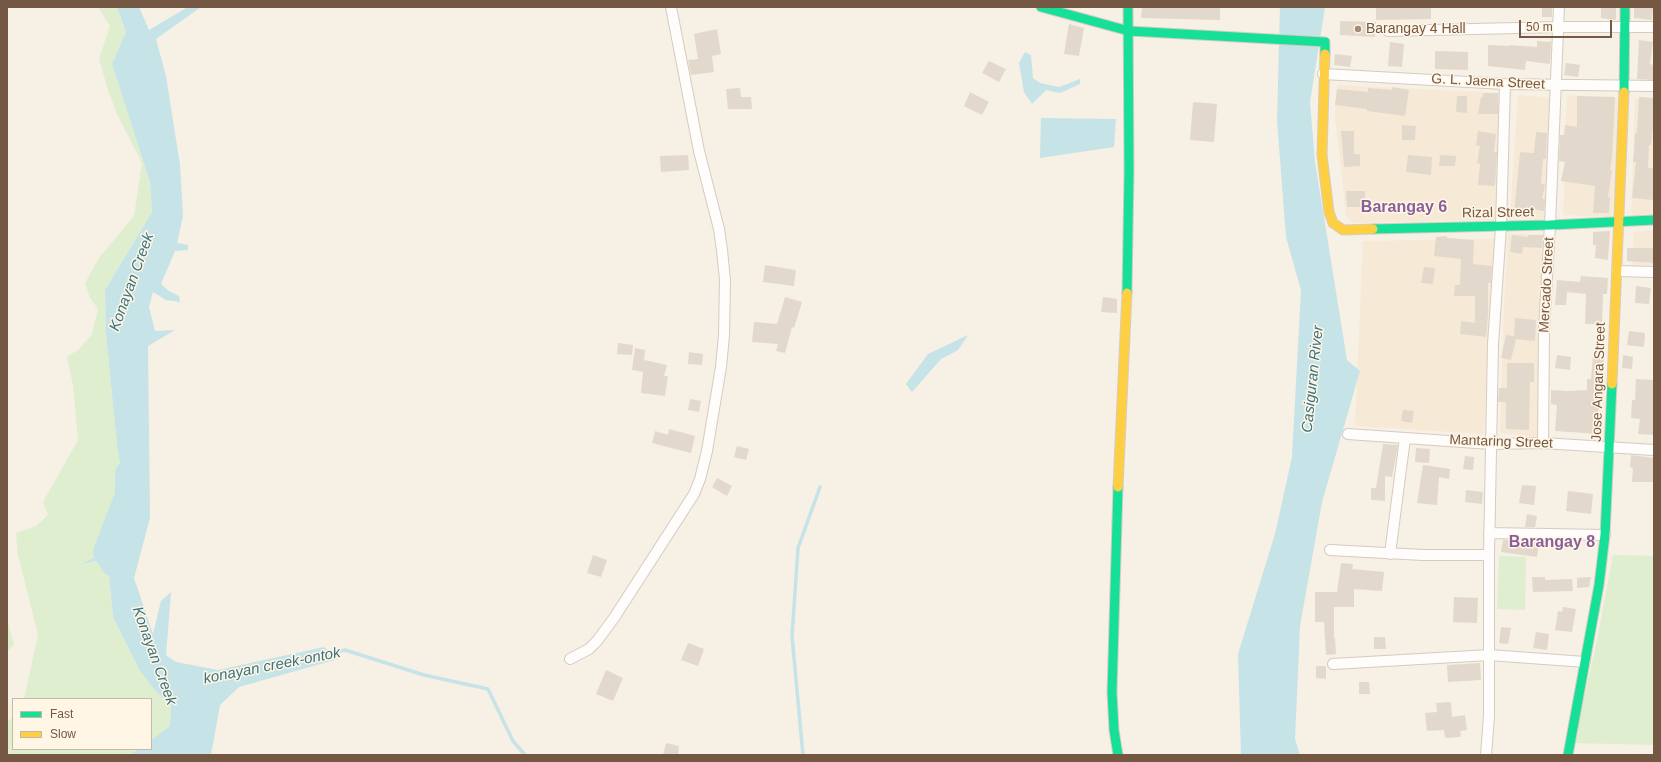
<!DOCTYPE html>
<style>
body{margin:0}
#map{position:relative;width:1661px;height:762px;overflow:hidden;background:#f6f0e5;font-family:Arial,sans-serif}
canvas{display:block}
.frame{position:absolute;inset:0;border:8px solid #755844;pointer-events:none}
.legend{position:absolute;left:12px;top:698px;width:140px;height:52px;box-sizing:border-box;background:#fff6e5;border:1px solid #c8b7a5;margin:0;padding:5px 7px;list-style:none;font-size:12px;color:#755844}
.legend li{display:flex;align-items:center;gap:8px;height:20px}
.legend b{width:20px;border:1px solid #c8b7a5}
.scale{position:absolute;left:1519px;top:20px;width:93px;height:18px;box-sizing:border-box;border:2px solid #755844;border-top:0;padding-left:5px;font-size:12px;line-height:14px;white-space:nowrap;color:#755844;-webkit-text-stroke:3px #fff6e5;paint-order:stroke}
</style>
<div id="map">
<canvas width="1661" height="762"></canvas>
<div class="frame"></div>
<ul class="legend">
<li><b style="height:5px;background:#16e098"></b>Fast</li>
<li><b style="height:5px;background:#ffcf43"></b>Slow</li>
</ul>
<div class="scale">50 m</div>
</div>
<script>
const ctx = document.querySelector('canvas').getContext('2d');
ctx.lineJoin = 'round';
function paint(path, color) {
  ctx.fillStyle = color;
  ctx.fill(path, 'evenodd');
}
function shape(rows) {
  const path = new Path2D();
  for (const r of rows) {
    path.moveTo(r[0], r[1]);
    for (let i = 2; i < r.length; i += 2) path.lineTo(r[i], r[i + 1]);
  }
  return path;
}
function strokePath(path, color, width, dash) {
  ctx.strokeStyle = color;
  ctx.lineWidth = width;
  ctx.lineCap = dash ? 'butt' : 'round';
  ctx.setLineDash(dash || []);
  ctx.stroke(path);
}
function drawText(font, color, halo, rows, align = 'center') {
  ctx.font = font + ' Arial,sans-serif';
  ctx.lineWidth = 3;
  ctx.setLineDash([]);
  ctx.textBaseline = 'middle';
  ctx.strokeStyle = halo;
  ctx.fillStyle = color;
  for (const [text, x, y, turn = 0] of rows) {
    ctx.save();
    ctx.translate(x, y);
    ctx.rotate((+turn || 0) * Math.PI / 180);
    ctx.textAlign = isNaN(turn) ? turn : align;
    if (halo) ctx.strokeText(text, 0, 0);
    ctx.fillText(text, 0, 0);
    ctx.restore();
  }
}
paint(shape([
 [1337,85,1499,93,1496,220,1353,223,1346,215,1335,116],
 [1518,95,1554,98,1546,219,1510,217],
 [1567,95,1620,100,1612,217,1563,215],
 [1635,99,1654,100,1654,216,1631,218],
 [1654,230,1654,265,1632,266,1634,232],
 [1508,233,1546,235,1537,437,1500,433,1504,306],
 [1495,239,1484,434,1355,426,1363,241]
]), '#f6ead7');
paint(shape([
 [98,7,117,7,126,32,112,64,150,182,152,212,105,290,106,334,117,445,123,482,123,518,96,558,83,563,101,560,109,577,113,617,154,689,171,706,170,726,151,740,151,699,24,699,38,635,18,555,16,533,36,526,48,515,43,502,78,440,73,385,67,357,79,349,92,334,98,309,90,298,85,283,99,258,134,216,142,163,117,114,108,90,99,59,110,26],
 [1613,555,1654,556,1654,745,1574,743,1596,645],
 [1499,556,1526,557,1525,610,1497,609],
 [7,619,14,645,7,651],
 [13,717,13,749,138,749,130,755,7,755,7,722]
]), '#dfeece');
paint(shape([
 [117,7,139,7,149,30,188,7,201,7,156,39,166,76,180,165,183,216,177,243,188,245,188,250,175,251,161,284,169,291,179,296,180,302,166,300,153,292,149,307,155,331,175,330,148,346,150,518,134,578,153,634,161,601,171,592,166,655,176,662,218,670,324,647,338,659,239,687,220,705,211,755,130,755,138,749,151,749,151,740,170,726,171,706,154,689,139,669,113,617,109,577,101,560,81,564,96,557,123,518,123,482,117,445,106,334,105,290,152,212,150,182,112,64,126,32],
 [1280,7,1325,7,1310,102,1315,162,1347,360,1360,371,1322,502,1300,626,1295,739,1300,755,1241,755,1238,654,1275,534,1292,457,1301,290,1286,237,1277,121],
 [1025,52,1031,55,1033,78,1040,83,1059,87,1080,79,1080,84,1060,93,1046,90,1032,104,1024,92,1019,63],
 [1041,118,1116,119,1114,147,1040,158],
 [968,335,958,350,941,359,912,392,906,384,928,354]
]), '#c6e3e7');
strokePath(shape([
 [327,654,345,650,424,675,488,689,513,741,525,755],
 [803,755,792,636,798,548,820,487]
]), '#c6e3e7', 3.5);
strokePath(shape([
 [112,565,104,552,126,495,126,473]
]), '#c6e3e7', 22);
paint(shape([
 [1142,7,1220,7,1220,20,1141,18],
 [1376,7,1431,7,1431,19,1376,20],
 [1542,7,1552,7,1552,17,1542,17],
 [1601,7,1616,7,1616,20,1601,18],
 [1634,7,1653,7,1652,20,1634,18],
 [1340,21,1376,22,1375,37,1340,35],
 [1069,24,1084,28,1079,56,1064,54],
 [717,29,721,54,712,56,714,72,691,75,688,60,698,59,694,34],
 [1639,40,1653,42,1650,64,1654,65,1654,80,1637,79],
 [1537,41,1551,42,1550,64,1526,61,1525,70,1488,66,1488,45,1509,46,1509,45,1537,47],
 [1390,42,1404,44,1402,67,1388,66],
 [1435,51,1468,52,1468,70,1435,69],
 [1335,54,1352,56,1350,67,1334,65],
 [989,61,1006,69,999,82,982,73],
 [1566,63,1580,65,1578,77,1564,75],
 [1393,87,1409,90,1405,116,1367,111,1367,109,1335,105,1337,89,1368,92,1368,88,1392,90],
 [740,88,741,97,751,97,752,109,728,109,726,89],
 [970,92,989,102,982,115,964,106],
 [1483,93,1498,93,1498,114,1478,114,1481,97,1483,97],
 [1457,96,1467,96,1467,113,1456,112],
 [1577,96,1615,97,1612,158,1610,170,1612,170,1608,197,1610,197,1609,213,1593,213,1595,186,1561,181,1565,162,1559,161,1560,135,1564,135,1565,125,1577,127],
 [1639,97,1654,98,1654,117,1651,145,1649,145,1648,168,1653,168,1653,200,1632,198,1636,162,1633,162,1634,152,1635,133,1637,133],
 [1193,102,1217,104,1214,142,1190,140],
 [1402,125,1416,126,1415,140,1402,140],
 [1341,131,1354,131,1354,154,1360,154,1360,166,1344,167],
 [1478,131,1496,134,1494,152,1497,152,1495,186,1478,185,1480,164,1477,163,1480,146,1476,145],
 [1536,132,1547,133,1546,159,1543,159,1541,184,1545,184,1542,199,1545,199,1544,211,1526,208,1526,214,1514,213,1520,152,1534,153],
 [688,155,689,170,661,172,660,156],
 [1408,155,1432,157,1431,175,1406,172],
 [1440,155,1456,156,1455,166,1439,166],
 [1346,191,1365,191,1365,207,1347,207],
 [1610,231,1608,260,1595,258,1596,245,1593,245,1593,232],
 [1512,235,1528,237,1528,235,1543,235,1542,248,1523,247,1522,254,1510,252],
 [1447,236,1447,238,1474,240,1473,264,1492,266,1491,283,1488,283,1488,314,1486,337,1460,334,1461,321,1475,323,1475,296,1454,296,1455,285,1460,285,1461,259,1434,256,1436,237],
 [1627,248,1654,248,1654,263,1627,261],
 [765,265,796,270,794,286,763,282],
 [1424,267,1435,268,1433,284,1421,283],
 [1581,276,1608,278,1607,294,1603,294,1602,324,1585,324,1586,294,1567,292,1566,305,1555,305,1557,280,1580,282],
 [1636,286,1651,288,1649,304,1635,303],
 [785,297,802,302,794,328,792,327,785,353,776,351,778,344,752,342,754,322,777,324],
 [1103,297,1117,299,1117,313,1101,312],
 [1515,318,1536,320,1535,341,1516,339,1511,360,1501,358,1506,335,1514,336],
 [1629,331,1645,333,1644,347,1627,345],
 [618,343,633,345,632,355,617,354],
 [635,348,645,350,644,360,667,365,664,376,668,376,665,396,641,393,643,372,632,370],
 [689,352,703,354,702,365,688,364],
 [1557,355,1571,357,1570,370,1555,368],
 [1623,355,1633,357,1632,369,1622,368],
 [1593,356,1604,357,1602,391,1600,391,1598,418,1600,418,1600,434,1555,431,1557,405,1551,404,1551,390,1568,391,1587,390,1587,379,1591,379],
 [1507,363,1534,363,1534,382,1530,382,1529,430,1506,429,1506,402,1498,402,1499,388,1507,388],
 [1636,379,1654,380,1654,435,1638,434,1640,419,1631,418,1632,400,1635,400],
 [690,399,701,401,699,412,688,410],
 [1403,410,1414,411,1412,423,1401,421],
 [669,429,695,436,691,453,652,443,655,431,668,435],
 [1383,444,1398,445,1392,477,1385,476,1385,501,1371,500,1371,488,1376,488],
 [737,446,749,449,746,460,734,457],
 [1416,448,1430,449,1429,463,1415,462],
 [1631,455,1654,458,1654,482,1632,482,1633,468,1630,467],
 [1465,456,1474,457,1473,470,1463,469],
 [1423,465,1450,469,1449,479,1439,477,1437,505,1417,503],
 [717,478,732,486,727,496,712,487],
 [1522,485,1536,486,1534,505,1519,503],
 [1466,490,1483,492,1482,504,1465,502],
 [1568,491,1593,494,1591,514,1566,511],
 [1527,514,1537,516,1535,527,1525,527],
 [1503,540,1533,540,1539,542,1537,557,1501,552],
 [593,555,607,560,601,577,587,573],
 [1341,563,1353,564,1352,569,1384,572,1382,591,1354,589,1354,607,1334,607,1334,638,1335,638,1336,654,1326,655,1324,622,1315,622,1315,592,1337,592],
 [1532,577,1545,577,1545,580,1572,579,1573,591,1533,592],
 [1591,577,1589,587,1577,588,1577,578],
 [1454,597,1478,598,1477,623,1453,622],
 [1563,607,1576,609,1572,632,1555,630,1558,611,1562,612],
 [1501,627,1511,628,1508,644,1499,643],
 [1536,632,1549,634,1547,650,1533,648],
 [1374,637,1385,637,1386,649,1374,649],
 [688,643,704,649,698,666,681,660],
 [1480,663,1481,680,1448,682,1447,665],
 [1316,666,1326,666,1326,679,1316,678],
 [606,670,623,678,613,701,596,694],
 [1359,682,1369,682,1370,694,1359,694],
 [1451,702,1452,717,1465,715,1467,730,1460,731,1461,737,1445,738,1444,730,1427,731,1425,713,1437,712,1436,703],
 [666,743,679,746,678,755,663,755]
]), '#e3d8cc');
const street = shape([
 [1388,31,1559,27,1654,27],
 [1323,74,1505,84,1654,86],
 [1617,271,1654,272],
 [1348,434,1491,444,1543,443,1654,450],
 [1543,443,1544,330,1550,225,1559,7],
 [1489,533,1605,535],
 [1330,550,1423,555,1489,555],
 [1390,554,1405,438],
 [570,659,589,649,597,641,614,618,694,494,700,479,707,451,721,367,724,335,725,280,722,250,719,229,699,151,671,7],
 [1333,664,1489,655,1585,662],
 [1486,755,1489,716,1489,555,1493,344,1501,227,1505,84]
]);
const fast = shape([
 [1041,7,1129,31,1325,42,1325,54],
 [1624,92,1625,7],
 [1373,229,1550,225,1654,220],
 [1127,293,1129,171,1128,7],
 [1118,487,1112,692,1114,730,1118,755],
 [1568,755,1599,585,1605,535,1612,384]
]);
const slow = shape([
 [1325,54,1322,155,1329,212,1333,223,1343,230,1373,229],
 [1612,384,1624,92],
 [1118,487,1127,293]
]);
strokePath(street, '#d5cbc0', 12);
strokePath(fast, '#d7ccc1', 11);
strokePath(slow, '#d7ccc1', 11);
strokePath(street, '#fefdfb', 10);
strokePath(fast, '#16e098', 9);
strokePath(slow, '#ffcf43', 9);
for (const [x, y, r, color] of [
 [1358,29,4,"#a28d7c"]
]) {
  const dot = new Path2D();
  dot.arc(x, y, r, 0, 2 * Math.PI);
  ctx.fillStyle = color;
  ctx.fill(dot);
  strokePath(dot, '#fff6e5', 1.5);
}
drawText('14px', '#755844', '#fff6e5', [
 ["Barangay 4 Hall",1366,29]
], 'left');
drawText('14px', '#755844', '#fff6e5', [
 ["G. L. Jaena Street",1488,82,3],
 ["Rizal Street",1498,213,-1],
 ["Mercado Street",1547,285,-87],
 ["Jose Angara Street",1599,382,-88],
 ["Mantaring Street",1501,442,2]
]);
drawText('italic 15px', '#3a7383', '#fff6e5', [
 ["Konayan Creek",132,282,-70],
 ["Casiguran River",1313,379,-84],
 ["Konayan Creek",154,656,70],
 ["konayan creek-ontok",272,666,-11]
]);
drawText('bold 16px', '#895f99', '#fff6e5', [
 ["Barangay 6",1404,208],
 ["Barangay 8",1552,543]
]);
</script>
